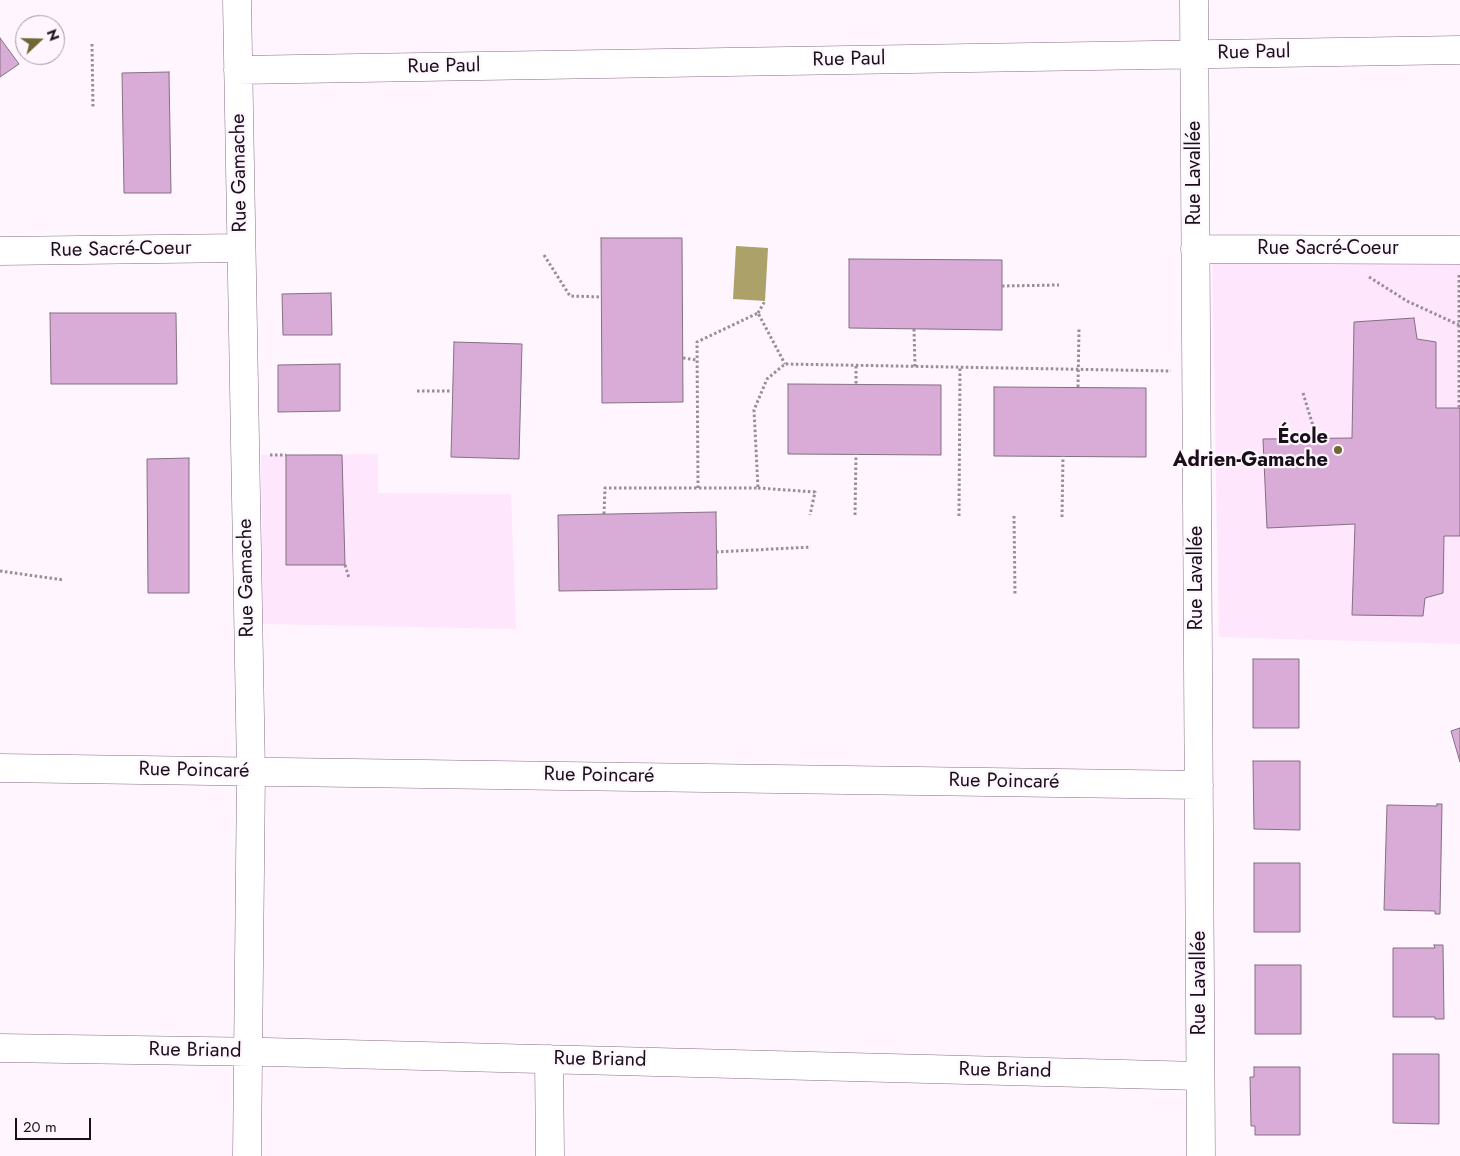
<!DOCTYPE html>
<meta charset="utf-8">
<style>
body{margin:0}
#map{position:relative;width:1460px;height:1156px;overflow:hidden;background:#fff5ff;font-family:Jost,sans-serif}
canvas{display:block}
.north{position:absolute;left:15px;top:15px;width:50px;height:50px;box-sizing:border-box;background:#fff5ff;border:1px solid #a399a3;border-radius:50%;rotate:69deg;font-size:14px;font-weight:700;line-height:20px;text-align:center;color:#181018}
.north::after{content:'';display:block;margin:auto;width:18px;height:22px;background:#706733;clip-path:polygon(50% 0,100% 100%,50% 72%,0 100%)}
.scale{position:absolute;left:15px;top:1118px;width:76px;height:22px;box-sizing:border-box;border:2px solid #181018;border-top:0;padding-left:6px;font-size:15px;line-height:18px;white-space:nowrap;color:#181018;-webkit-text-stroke:4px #fff5ff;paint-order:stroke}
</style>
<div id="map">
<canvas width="1460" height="1156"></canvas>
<div class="north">N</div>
<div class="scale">20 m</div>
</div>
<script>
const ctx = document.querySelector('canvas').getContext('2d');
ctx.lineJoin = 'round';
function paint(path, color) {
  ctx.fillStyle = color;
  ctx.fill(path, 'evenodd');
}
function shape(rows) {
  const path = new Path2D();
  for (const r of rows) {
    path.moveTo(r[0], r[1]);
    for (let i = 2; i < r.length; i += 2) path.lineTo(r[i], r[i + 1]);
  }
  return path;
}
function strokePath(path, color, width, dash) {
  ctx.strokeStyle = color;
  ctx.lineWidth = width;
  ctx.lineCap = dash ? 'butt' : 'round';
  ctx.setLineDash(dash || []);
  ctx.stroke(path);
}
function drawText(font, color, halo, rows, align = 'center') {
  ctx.font = font + ' Jost,sans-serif';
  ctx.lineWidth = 4.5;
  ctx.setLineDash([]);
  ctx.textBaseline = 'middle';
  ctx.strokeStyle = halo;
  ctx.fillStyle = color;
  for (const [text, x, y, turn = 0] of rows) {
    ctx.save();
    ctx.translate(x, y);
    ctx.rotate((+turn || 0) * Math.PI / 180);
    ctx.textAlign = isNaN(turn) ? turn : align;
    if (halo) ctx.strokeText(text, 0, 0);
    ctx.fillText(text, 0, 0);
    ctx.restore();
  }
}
paint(shape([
 [1212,262,1460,263,1460,644,1219,637],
 [378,454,378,493,511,494,516,629,263,624,261,455]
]), '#fee6fd');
paint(shape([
 [736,246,768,248,765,301,733,299]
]), '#aca169');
const building = shape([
 [0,38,19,64,0,77,0,38],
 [169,72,171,193,124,193,122,73,169,72],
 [601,238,682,238,683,402,602,403,601,238],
 [849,259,1002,260,1002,330,849,328,849,259],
 [331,293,332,335,283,335,282,294,331,293],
 [50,313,176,313,177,384,51,384,50,313],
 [1414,318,1417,339,1436,342,1436,408,1460,408,1460,536,1444,536,1443,593,1425,598,1423,616,1352,615,1355,524,1267,528,1263,439,1352,438,1354,322,1414,318],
 [454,342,522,344,519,459,451,457,454,342],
 [340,364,340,411,278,412,278,365,340,364],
 [788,384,941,385,941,455,788,454,788,384],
 [994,387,1146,388,1146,457,994,456,994,387],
 [286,455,342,455,345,565,286,565,286,455],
 [189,458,189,593,148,593,147,459,189,458],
 [716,512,717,589,559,591,558,515,716,512],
 [1253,659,1299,659,1299,728,1253,728,1253,659],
 [1460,728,1460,762,1451,731,1460,728],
 [1253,761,1300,761,1300,830,1254,829,1253,761],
 [1437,804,1442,804,1440,914,1435,914,1435,911,1384,910,1387,805,1437,806,1437,804],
 [1254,863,1300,863,1300,932,1254,932,1254,863],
 [1434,945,1443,945,1444,1019,1435,1019,1435,1017,1393,1017,1393,948,1435,948,1434,945],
 [1255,965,1301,965,1301,1034,1255,1034,1255,965],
 [1393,1054,1439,1054,1439,1124,1393,1123,1393,1054],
 [1254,1067,1300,1067,1300,1135,1255,1135,1255,1126,1251,1126,1250,1077,1254,1077,1254,1067]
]);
paint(building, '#d8acd6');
strokePath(building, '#846f83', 1);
const minor = shape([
 [237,0,251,772,247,1156],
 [1194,0,1201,1156],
 [238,70,1460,50],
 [1195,249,1460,250],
 [0,251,241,248],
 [0,768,1199,785],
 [0,1048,267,1052,1200,1076],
 [549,1059,550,1156]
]);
strokePath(minor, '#856f84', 29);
strokePath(shape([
 [92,44,93,109],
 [544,255,570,296,601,297],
 [1459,275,1459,408],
 [1369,277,1407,301,1459,325],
 [1002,286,1059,285],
 [758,313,765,301],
 [914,329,915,367],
 [683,358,697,360],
 [856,366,856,385],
 [1078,387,1079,328],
 [417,391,453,391],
 [1303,393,1317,439],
 [270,455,286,455],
 [698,488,697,342,758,313,785,364],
 [758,488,815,492,810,515],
 [604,514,605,488,758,488,754,410,767,379,785,364,1171,371],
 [855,515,856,454],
 [959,516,960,367],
 [1014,516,1015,595],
 [1062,517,1063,456],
 [716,552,811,547],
 [345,565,349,578],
 [0,571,64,580]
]), '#978e97', 3, [2.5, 2.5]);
strokePath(minor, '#fff', 28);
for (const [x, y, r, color] of [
 [1338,450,5,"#706733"]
]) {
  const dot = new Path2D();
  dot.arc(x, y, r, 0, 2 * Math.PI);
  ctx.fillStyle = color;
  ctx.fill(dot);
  strokePath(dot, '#fff5ff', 2);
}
drawText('20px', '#181018', '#fff5ff', [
 ["Rue Paul",1254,53,-1],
 ["Rue Paul",849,60,-1],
 ["Rue Paul",444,67,-1],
 ["Rue Gamache",240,173,-91],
 ["Rue Lavallée",1195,173,-90],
 ["Rue Sacré-Coeur",1328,249],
 ["Rue Sacré-Coeur",121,250,-1],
 ["Rue Gamache",247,578,-91],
 ["Rue Lavallée",1197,578,-90],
 ["Rue Poincaré",194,771,1],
 ["Rue Poincaré",599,776,1],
 ["Rue Poincaré",1004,782,1],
 ["Rue Lavallée",1200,983,-90],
 ["Rue Briand",195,1051,1],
 ["Rue Briand",600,1060,1],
 ["Rue Briand",1005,1071,1]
]);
drawText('bold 20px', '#181018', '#fff5ff', [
 ["École",1328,438],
 ["Adrien-Gamache",1328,461]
], 'right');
</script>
